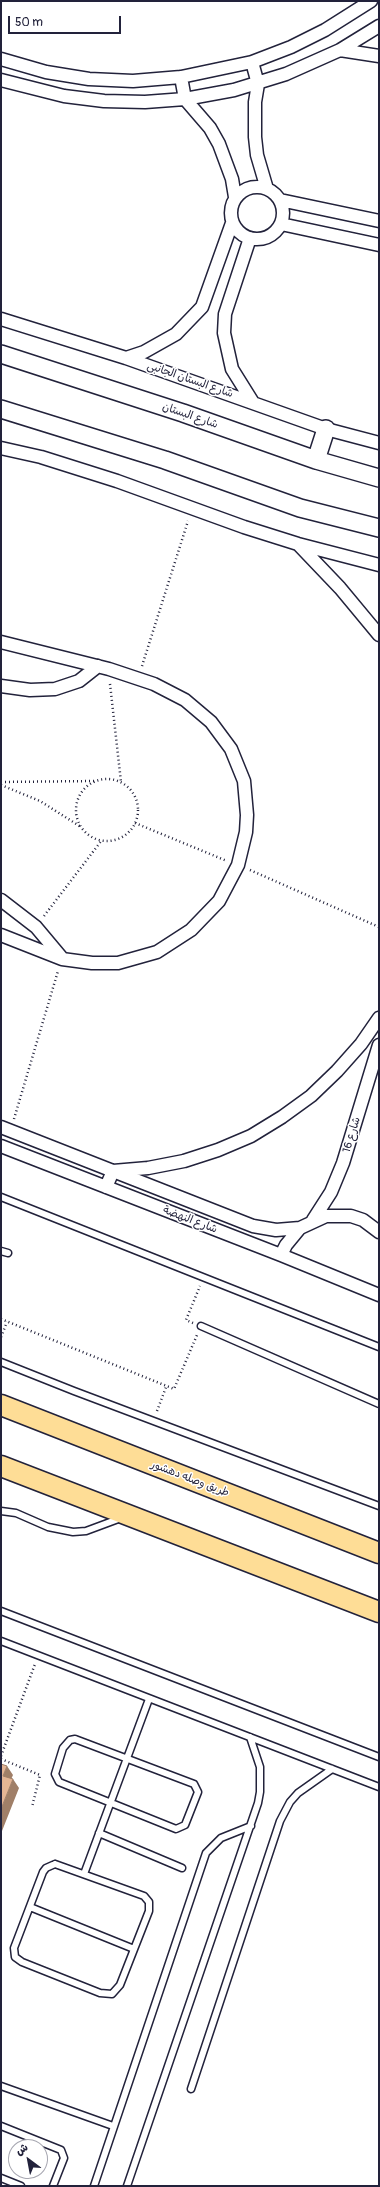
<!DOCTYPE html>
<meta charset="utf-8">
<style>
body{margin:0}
#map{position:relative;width:380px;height:2187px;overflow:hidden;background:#fff;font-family:Pangolin,"Playpen Sans Arabic",sans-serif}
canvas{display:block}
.frame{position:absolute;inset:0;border:2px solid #22223b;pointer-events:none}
.north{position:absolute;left:8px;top:2139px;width:40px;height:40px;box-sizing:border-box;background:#fff;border:1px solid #a7a7b1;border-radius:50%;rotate:328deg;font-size:11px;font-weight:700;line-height:16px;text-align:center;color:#22223b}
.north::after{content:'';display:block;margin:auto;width:14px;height:18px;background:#22223b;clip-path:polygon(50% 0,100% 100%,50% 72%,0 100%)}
.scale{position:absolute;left:8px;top:16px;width:113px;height:18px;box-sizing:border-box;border:2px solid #22223b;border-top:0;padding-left:5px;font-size:12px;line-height:14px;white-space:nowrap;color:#22223b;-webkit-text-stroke:3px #fff;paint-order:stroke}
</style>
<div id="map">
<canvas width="380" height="2187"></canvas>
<div class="frame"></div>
<div class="north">ش</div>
<div class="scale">50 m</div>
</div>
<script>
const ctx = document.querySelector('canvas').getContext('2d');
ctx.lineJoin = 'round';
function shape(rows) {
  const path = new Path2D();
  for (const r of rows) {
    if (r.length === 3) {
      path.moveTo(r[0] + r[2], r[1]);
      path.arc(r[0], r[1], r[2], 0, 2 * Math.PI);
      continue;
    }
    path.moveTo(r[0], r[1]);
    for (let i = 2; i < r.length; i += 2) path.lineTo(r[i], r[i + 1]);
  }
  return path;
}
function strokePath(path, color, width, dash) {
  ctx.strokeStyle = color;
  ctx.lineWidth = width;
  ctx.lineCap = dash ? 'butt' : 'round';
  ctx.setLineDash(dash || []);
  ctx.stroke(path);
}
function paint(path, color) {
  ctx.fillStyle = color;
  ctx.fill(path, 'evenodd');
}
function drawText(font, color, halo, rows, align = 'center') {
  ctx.font = font + ' Pangolin,"Playpen Sans Arabic",sans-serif';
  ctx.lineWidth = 3;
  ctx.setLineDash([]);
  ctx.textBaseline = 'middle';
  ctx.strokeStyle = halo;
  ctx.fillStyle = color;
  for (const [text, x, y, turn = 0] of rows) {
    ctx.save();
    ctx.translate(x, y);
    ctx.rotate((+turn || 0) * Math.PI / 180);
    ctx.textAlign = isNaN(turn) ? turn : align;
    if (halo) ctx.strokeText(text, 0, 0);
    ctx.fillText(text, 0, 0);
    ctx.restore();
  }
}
const lane = shape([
 [1,1197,379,1347],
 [1,1251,8,1253],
 [201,1326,379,1404],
 [1,1362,74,1391,379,1506],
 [1,1511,16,1513,48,1527,73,1532,86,1531,121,1518],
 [1,1611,379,1757],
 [1,1641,379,1787],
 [75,1739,194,1784,198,1792,185,1825,176,1829,59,1782,55,1774,63,1748,70,1740,75,1739],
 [99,1833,182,1868],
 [55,1864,144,1896,149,1902,149,1911,120,1985,112,1994,100,1993,22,1962,15,1957,14,1948,43,1872,46,1868,55,1864],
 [84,1874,149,1699],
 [30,1907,134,1949],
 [1,2086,113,2126],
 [191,2089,280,1821,290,1802,298,1793,332,1769],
 [1,2126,61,2150,64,2158,53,2186],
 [1,2178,21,2186],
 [94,2186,206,1853,221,1838,251,1826],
 [127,2186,258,1803,260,1792,260,1767,250,1737]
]);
const street = shape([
 [340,50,379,56],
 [1,59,46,72,89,79,133,81,181,77,252,62,291,47,325,30,371,1],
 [252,62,258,84,255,102,255,137,257,155,267,189],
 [181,77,185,99,210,128,219,144,232,179,235,197],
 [1,80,64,96,104,101,145,102,185,99,234,90,286,74,340,50,379,26],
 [257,213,26],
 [280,200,379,221],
 [281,224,379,245],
 [250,238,225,314,224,333,232,369,252,401],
 [1,319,126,358,326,429,379,443],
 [126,358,144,352,176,334,202,307,232,223],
 [1,448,41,457,117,481,244,527,298,544,379,565],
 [299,545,340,588,379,635],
 [1,642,109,669,154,684,185,700,211,722,231,749,244,781,247,815,246,832,238,865,219,901,191,930,157,952,118,963,92,963,62,959,1,935],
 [1,686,30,690,55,689,79,681,98,666],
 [1,900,36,927,62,958],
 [1,1127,253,1226,276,1230,300,1228],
 [1,1146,281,1255,379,1295],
 [106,1187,113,1171,148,1168,184,1161,218,1150,251,1136,282,1117,311,1096,337,1071,361,1044,379,1018],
 [313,1220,331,1192,343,1163,379,1045],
 [281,1255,286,1245,300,1228,326,1216,351,1216,363,1220,379,1232]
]);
const secondary = shape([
 [1,354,183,413,316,460,379,478],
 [1,409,165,460,300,508,379,528],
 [316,460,326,429]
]);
const primary = shape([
 [1,1405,379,1553],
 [1,1466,379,1612]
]);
strokePath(lane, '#22223b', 9);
strokePath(street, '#22223b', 15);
strokePath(secondary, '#22223b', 20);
strokePath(primary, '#22223b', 23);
strokePath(shape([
 [142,666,188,521],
 [110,684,121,782],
 [107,810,31],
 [1,782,95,781],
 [1,785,40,801,81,827],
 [135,823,227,861],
 [250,870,379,927],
 [44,916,102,840],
 [14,1119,58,971],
 [1,1319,174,1389,197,1335],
 [193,1323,186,1320,200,1286],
 [1,1337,7,1322],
 [157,1411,166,1387],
 [1,1756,35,1664],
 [1,1759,40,1775,32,1807]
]), '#22223b', 2.5, [1, 3]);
strokePath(lane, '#fff', 6);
strokePath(street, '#fff', 12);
strokePath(secondary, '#fff', 17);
strokePath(primary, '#fedd96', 20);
paint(shape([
 [7,1766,13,1775,9,1784,3,1776],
 [13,1779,19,1788,2,1831,1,1829,1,1809]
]), '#a07f68');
const building = shape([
 [1,1764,7,1766,3,1776,13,1779,1,1809,1,1764]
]);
paint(building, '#e4b595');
strokePath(building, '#a07f68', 1);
drawText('11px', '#22223b', '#fff', [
 ["شارع البستان الجانبى",190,380,19],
 ["شارع البستان",190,416,19],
 ["شارع 16",352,1135,-73],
 ["شارع النهضة",190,1220,21],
 ["طريق وصله دهشور",190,1479,21]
]);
</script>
